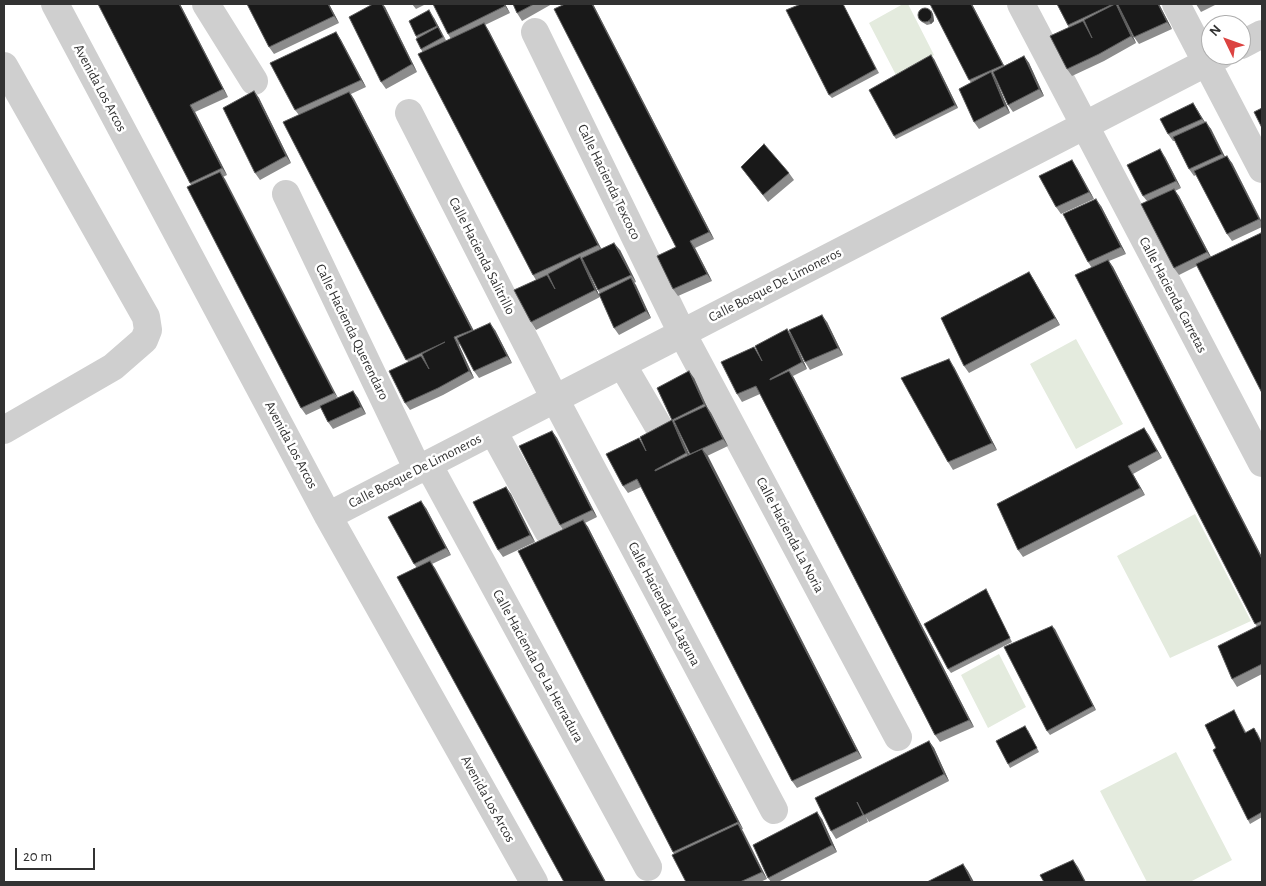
<!DOCTYPE html>
<style>
body{margin:0}
#map{position:relative;width:1266px;height:886px;overflow:hidden;background:#fff;font-family:"Alegreya Sans",sans-serif}
canvas{display:block}
.frame{position:absolute;inset:0;border:5px solid #323232;pointer-events:none}
.north{position:absolute;left:1201px;top:15px;width:50px;height:50px;box-sizing:border-box;background:#fff;border:1px solid #adadad;border-radius:50%;rotate:312deg;font-size:14px;font-weight:700;line-height:20px;text-align:center;color:#323232}
.north::after{content:'';display:block;margin:auto;width:18px;height:22px;background:#dc4341;clip-path:polygon(50% 0,100% 100%,50% 72%,0 100%)}
.scale{position:absolute;left:15px;top:848px;width:80px;height:22px;box-sizing:border-box;border:2px solid #323232;border-top:0;padding-left:6px;font-size:15px;line-height:18px;white-space:nowrap;color:#323232;-webkit-text-stroke:4px #fff;paint-order:stroke}
</style>
<div id="map">
<canvas width="1266" height="886"></canvas>
<div class="frame"></div>
<div class="north">N</div>
<div class="scale">20 m</div>
</div>
<script>
const ctx = document.querySelector('canvas').getContext('2d');
ctx.lineJoin = 'round';
function paint(path, color) {
  ctx.fillStyle = color;
  ctx.fill(path, 'evenodd');
}
function shape(rows) {
  const path = new Path2D();
  for (const r of rows) {
    if (r.length === 3) {
      path.moveTo(r[0] + r[2], r[1]);
      path.arc(r[0], r[1], r[2], 0, 2 * Math.PI);
      continue;
    }
    path.moveTo(r[0], r[1]);
    for (let i = 2; i < r.length; i += 2) path.lineTo(r[i], r[i + 1]);
  }
  return path;
}
function strokePath(path, color, width, dash) {
  ctx.strokeStyle = color;
  ctx.lineWidth = width;
  ctx.lineCap = dash ? 'butt' : 'round';
  ctx.setLineDash(dash || []);
  ctx.stroke(path);
}
function drawText(font, color, halo, rows, align = 'center') {
  ctx.font = font + ' "Alegreya Sans",sans-serif';
  ctx.lineWidth = 5;
  ctx.setLineDash([]);
  ctx.textBaseline = 'middle';
  ctx.strokeStyle = halo;
  ctx.fillStyle = color;
  for (const [text, x, y, turn = 0] of rows) {
    ctx.save();
    ctx.translate(x, y);
    ctx.rotate((+turn || 0) * Math.PI / 180);
    ctx.textAlign = isNaN(turn) ? turn : align;
    if (halo) ctx.strokeText(text, 0, 0);
    ctx.fillText(text, 0, 0);
    ctx.restore();
  }
}
paint(shape([
 [903,4,908,4,934,55,896,75,869,23],
 [1076,339,1123,424,1076,449,1030,364],
 [1195,514,1251,621,1170,658,1117,556],
 [999,654,1026,707,988,728,961,675],
 [1176,752,1232,860,1190,882,1147,882,1100,791]
]), '#e4ebde');
strokePath(shape([
 [55,4,328,516,534,882],
 [206,4,254,81],
 [1021,4,1262,463],
 [1176,4,1262,169],
 [535,32,682,333,898,737],
 [1241,45,1262,34],
 [4,66,146,317,148,330,144,340,113,367,4,430],
 [409,113,555,399,774,810],
 [286,194,418,470],
 [622,364,660,429],
 [493,431,548,531],
 [428,464,648,867],
 [328,516,1221,55]
]), '#cfcfcf', 28);
paint(shape([
 [180,4,228,97,195,112,227,175,223,177,337,398,353,391,358,398,366,414,333,429,328,422,321,408,306,415,301,408,190,183],
 [247,4,329,4,339,23,274,54,269,47],
 [373,4,383,4,385,7,417,72,386,89,381,82],
 [412,4,426,4,416,9],
 [505,4,510,13,485,25,489,31,601,249,620,250,636,282,634,283,651,318,619,335,614,328,600,294,585,265,600,297,536,330,531,322,536,280,533,275,421,49,416,36,434,18,446,41,451,39,448,34],
 [513,4,552,4,522,21,517,13],
 [565,4,593,4,714,239,695,248,712,281,678,296,673,289,676,247],
 [801,4,843,4,879,73,832,98,829,95],
 [930,4,972,4,1004,66,1024,56,1029,63,1044,96,1013,112,1008,105,995,78,1010,113,979,129,974,122,971,83],
 [1057,4,1159,4,1172,29,1139,44,1134,37,1122,12,1136,43,1104,61,1072,76,1067,69,1069,28],
 [1196,4,1217,4,1201,12],
 [933,14,934,21,931,24,927,25,922,22,919,18],
 [336,32,341,40,366,87,351,94,354,99,474,331,495,330,512,363,479,378,474,371,460,344,459,345,474,378,443,395,410,410,405,403,408,362,299,115,295,110],
 [934,59,958,108,896,139,894,136],
 [254,91,259,98,291,163,260,180,255,173],
 [1193,103,1205,122,1211,129,1225,157,1232,163,1262,222,1262,227,1232,241,1227,234,1196,175,1194,176,1189,169,1175,141,1173,141,1168,134],
 [1165,157,1181,188,1175,191,1179,196,1211,257,1197,266,1179,275,1174,268,1147,201,1143,196],
 [741,167,789,173,794,180,768,202],
 [1077,168,1094,199,1061,214,1056,207],
 [1101,206,1126,254,1109,261,1113,267,1262,557,1262,674,1237,687,1232,679,1257,627,1092,268,1088,262],
 [1029,272,1034,280,1060,325,969,373,964,366],
 [827,322,843,355,810,370,805,362],
 [787,329,792,336,807,369,793,376,974,727,940,742,935,735,760,394,742,402,737,394,759,355],
 [954,367,997,450,953,470,948,462],
 [694,378,707,407,711,413,728,446,707,456,862,758,797,788,792,781,641,487,628,493,623,486,645,447,672,420,677,428,689,455,691,455,676,426,672,420],
 [1144,428,1162,458,1133,474,1145,495,1023,557,1018,550],
 [552,431,557,438,597,517,585,523,588,527,743,829,741,830,767,879,760,882,686,882,673,852,563,530,560,525],
 [506,487,511,494,535,542,503,557,498,550],
 [426,508,451,555,432,564,606,882,564,882,417,568,414,564],
 [986,589,988,593,1012,642,951,673,948,669],
 [1052,626,1096,710,1050,735,1047,731],
 [1236,714,1246,732,1257,732,1262,742,1262,817,1250,824,1248,820,1216,748],
 [1028,730,1039,752,1010,768,1008,764],
 [929,741,934,748,949,781,869,822,866,817,868,822,836,839,831,831],
 [822,819,837,852,778,882,771,882,768,878]
]), '#8c8c8c');
paint(shape([
 [179,4,180,4,228,97,223,89],
 [328,4,329,4,339,23,334,16],
 [382,4,385,7,417,72,412,64],
 [504,4,505,4,510,13,505,6],
 [592,4,593,4,714,239,709,232],
 [971,4,972,4,1008,73,1003,65],
 [1116,4,1121,11,1136,43,1131,36],
 [1158,4,1159,4,1172,29,1167,22],
 [429,10,434,18,448,44,437,26],
 [931,10,933,14,934,21,931,24,929,21],
 [484,23,489,31,603,252,598,245],
 [336,32,341,40,366,87,361,80],
 [931,55,934,59,958,108,955,105],
 [1024,56,1029,63,1044,96,1039,89],
 [991,72,996,80,1010,113,1005,106],
 [254,91,259,98,291,163,286,156],
 [349,92,354,99,477,337,472,330],
 [1193,103,1198,111,1207,126,1202,119],
 [190,105,195,112,227,175,222,168],
 [1206,122,1211,129,1227,161,1222,154],
 [1160,149,1165,157,1181,188,1176,181],
 [1227,156,1232,163,1262,223,1259,219],
 [1072,160,1077,168,1094,199,1089,192],
 [220,172,225,179,339,400,334,393],
 [1174,189,1179,196,1212,259,1207,252],
 [1096,199,1101,206,1126,254,1121,247],
 [690,241,695,248,712,281,707,274],
 [614,243,620,250,636,282,631,275],
 [580,257,585,264,600,297,595,290],
 [1108,260,1113,267,1262,557,1262,559],
 [1029,272,1034,280,1060,325,1055,318],
 [631,278,636,285,651,318,646,311],
 [822,315,827,322,843,355,838,348],
 [490,323,495,330,512,363,507,356],
 [787,329,792,336,807,369,802,362],
 [454,337,459,345,474,378,469,371],
 [949,359,954,367,997,450,992,443],
 [689,371,694,378,707,407,711,413,728,446,723,439,709,411,704,404],
 [789,371,794,378,974,727,969,720],
 [353,391,358,398,366,414,361,407],
 [672,420,677,428,692,460,686,453],
 [1144,428,1149,435,1162,458,1157,451],
 [552,431,557,438,597,517,592,510],
 [702,449,708,456,862,758,857,751],
 [1128,466,1133,474,1145,495,1140,488],
 [506,487,511,494,535,542,530,535],
 [421,501,426,508,451,555,446,548],
 [583,520,588,527,743,829,738,822],
 [430,561,435,568,606,882,605,882],
 [1052,626,1055,629,1096,710,1093,706],
 [929,741,934,748,949,781,944,774],
 [817,812,822,819,837,852,832,845],
 [738,824,743,831,767,879,762,872],
 [1073,860,1078,867,1086,882,1085,882],
 [963,864,968,871,974,882,972,882]
]), '#5e5e5e');
const building = shape([
 [98,4,179,4,223,89,190,105,222,168,190,183,98,4],
 [247,4,328,4,334,16,269,47,247,4],
 [373,4,382,4,412,64,381,82,349,17,373,4],
 [433,4,504,4,505,6,448,34,433,4],
 [513,4,534,4,517,13,513,4],
 [565,4,592,4,709,232,690,241,707,274,673,289,657,256,676,247,554,9,565,4],
 [801,4,843,4,876,69,829,95,786,10,801,4],
 [930,4,971,4,1003,65,969,80,930,4],
 [1057,4,1113,4,1068,25,1057,4],
 [1115,4,1116,4,1131,36,1099,54,1067,69,1050,36,1083,21,1092,38,1084,20,1115,4],
 [1120,4,1158,4,1167,22,1134,37,1118,5,1120,4],
 [925,15,7],
 [429,10,437,26,416,36,409,21,429,10],
 [484,23,598,245,533,275,418,54,484,23],
 [438,27,443,37,421,49,416,39,438,27],
 [336,32,361,80,295,110,270,63,336,32],
 [931,55,955,105,894,136,869,90,931,55],
 [1024,56,1039,89,1008,105,993,72,1024,56],
 [991,72,1005,106,974,122,959,89,991,72],
 [254,91,286,156,255,173,223,108,254,91],
 [349,92,472,330,454,337,469,371,438,388,405,403,389,371,421,356,429,369,422,354,445,342,406,360,283,122,349,92],
 [1193,103,1202,119,1168,134,1160,119,1193,103],
 [1262,108,1262,128,1254,112,1262,108],
 [1206,122,1222,154,1189,169,1173,137,1206,122],
 [764,144,789,173,763,195,741,167,764,144],
 [1160,149,1176,181,1143,196,1127,165,1160,149],
 [1227,156,1259,219,1227,234,1194,171,1227,156],
 [1072,160,1089,192,1056,207,1039,176,1072,160],
 [220,172,334,393,301,408,187,187,220,172],
 [1174,189,1207,252,1174,268,1141,204,1174,189],
 [1096,199,1121,247,1088,262,1063,214,1096,199],
 [1261,233,1262,235,1262,393,1196,264,1261,233],
 [614,243,631,275,598,290,582,258,614,243],
 [580,257,595,290,531,322,514,290,547,275,555,289,548,274,580,257],
 [1108,260,1262,559,1262,621,1255,624,1075,275,1108,260],
 [1029,272,1055,318,964,366,941,318,1029,272],
 [631,278,646,311,614,328,599,294,631,278],
 [822,315,838,348,805,362,789,330,822,315],
 [490,323,507,356,474,371,457,338,490,323],
 [787,329,802,362,770,379,770,380,789,371,969,720,935,735,756,386,737,394,721,362,754,347,762,361,755,346,787,329],
 [949,359,992,443,948,462,901,378,949,359],
 [689,371,704,404,672,420,657,388,689,371],
 [353,391,361,407,328,422,320,406,353,391],
 [706,406,723,439,690,454,674,421,706,406],
 [672,420,686,453,655,470,655,471,702,449,857,751,792,781,637,479,623,486,606,454,639,438,646,451,640,437,672,420],
 [1144,428,1157,451,1128,466,1140,488,1018,550,997,504,1144,428],
 [552,431,592,510,560,525,519,446,552,431],
 [506,487,530,535,498,550,473,502,506,487],
 [421,501,446,548,414,564,388,517,421,501],
 [583,520,738,822,673,852,518,551,583,520],
 [430,561,605,882,564,882,397,577,430,561],
 [986,589,1010,638,948,669,924,624,986,589],
 [1262,624,1262,664,1232,679,1218,646,1262,624],
 [1052,626,1093,706,1047,731,1004,647,1052,626],
 [1234,710,1245,733,1254,728,1262,744,1262,812,1248,820,1213,750,1216,748,1205,725,1234,710],
 [1025,726,1037,748,1008,764,996,741,1025,726],
 [929,741,944,774,864,815,857,802,863,815,831,831,815,798,929,741],
 [817,812,832,845,768,878,753,845,817,812],
 [738,824,762,872,740,882,686,882,672,855,738,824],
 [1073,860,1085,882,1044,882,1040,875,1073,860],
 [963,864,972,882,927,882,963,864]
]);
paint(building, '#191919');
strokePath(building, '#5e5e5e', 1);
drawText('14px', '#323232', '#fff', [
 ["Avenida Los Arcos",100,88,62],
 ["Calle Hacienda Texcoco",609,182,64],
 ["Calle Hacienda Salitrillo",482,256,63],
 ["Calle Bosque De Limoneros",775,285,-27],
 ["Calle Hacienda Carretas",1173,295,62],
 ["Calle Hacienda Querendaro",352,332,64],
 ["Avenida Los Arcos",291,445,62],
 ["Calle Bosque De Limoneros",415,471,-27],
 ["Calle Hacienda La Noria",790,535,62],
 ["Calle Hacienda La Laguna",664,604,62],
 ["Calle Hacienda De La Herradura",538,666,61],
 ["Avenida Los Arcos",488,799,61]
]);
</script>
